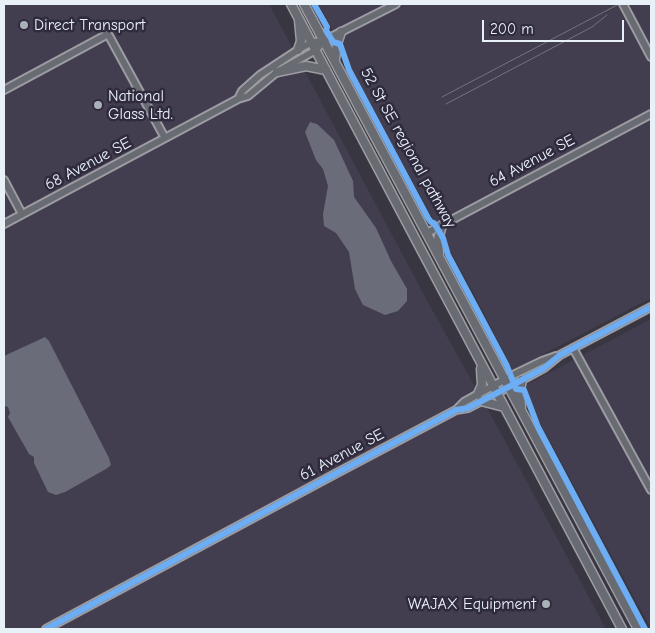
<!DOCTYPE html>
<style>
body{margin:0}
#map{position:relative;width:655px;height:633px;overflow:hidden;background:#383640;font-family:"Comic Neue",sans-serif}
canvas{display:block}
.frame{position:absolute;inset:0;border:5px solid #e8f1f8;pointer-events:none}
.scale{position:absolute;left:482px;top:20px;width:142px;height:22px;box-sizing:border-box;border:2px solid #e8f1f8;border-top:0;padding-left:6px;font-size:15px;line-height:18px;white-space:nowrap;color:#e8f1f8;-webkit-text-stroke:4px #2f2a3d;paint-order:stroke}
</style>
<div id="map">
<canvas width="655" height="633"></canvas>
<div class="frame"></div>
<div class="scale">200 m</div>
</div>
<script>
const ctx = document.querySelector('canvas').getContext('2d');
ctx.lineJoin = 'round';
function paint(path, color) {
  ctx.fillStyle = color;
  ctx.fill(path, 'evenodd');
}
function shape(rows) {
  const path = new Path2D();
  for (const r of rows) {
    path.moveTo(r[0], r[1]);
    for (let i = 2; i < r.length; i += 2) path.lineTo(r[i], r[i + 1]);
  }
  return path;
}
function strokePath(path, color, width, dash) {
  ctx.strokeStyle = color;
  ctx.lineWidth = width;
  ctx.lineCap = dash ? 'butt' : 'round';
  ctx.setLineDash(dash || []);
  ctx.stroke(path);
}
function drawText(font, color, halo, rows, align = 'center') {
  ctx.font = font + ' "Comic Neue",sans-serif';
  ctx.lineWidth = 5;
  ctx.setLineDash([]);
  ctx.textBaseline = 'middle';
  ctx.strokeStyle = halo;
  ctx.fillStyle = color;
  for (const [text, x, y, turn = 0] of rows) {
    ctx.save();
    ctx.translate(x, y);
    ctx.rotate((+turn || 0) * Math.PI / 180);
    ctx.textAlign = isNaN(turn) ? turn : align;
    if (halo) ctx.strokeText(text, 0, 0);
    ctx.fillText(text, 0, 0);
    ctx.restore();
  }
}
paint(shape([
 [4,4,269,4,430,306,491,415,606,629,4,629],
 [319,4,651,4,651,298,513,370,475,296,361,87],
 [651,319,651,629,531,406,526,385]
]), '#423e4f');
paint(shape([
 [310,122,317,124,334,140,353,181,354,197,376,228,391,261,407,289,407,301,398,311,385,315,363,305,355,289,349,252,336,233,324,226,323,214,328,186,323,169,316,160,305,132],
 [45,337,49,341,109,458,111,465,106,469,65,492,56,495,48,492,34,463,34,457,29,454,8,417,10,413,8,407,4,406,4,356]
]), '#6b6c79');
const minor = shape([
 [623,4,651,57],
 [4,90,108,34,165,138],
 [238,99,242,91,260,75,298,50,312,42,324,41,331,37,396,4],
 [4,180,22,214],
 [4,224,238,99,248,96,277,72,316,50,324,41],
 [427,233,651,114],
 [573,348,651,490],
 [456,410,464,402,511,376,542,361,556,356],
 [46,629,335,474,456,410,468,408,522,380,544,368,560,355,651,307]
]);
const major = shape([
 [291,4,622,629],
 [304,4,638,629],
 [298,50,301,41,299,20],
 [335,59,337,44,341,32],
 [277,72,306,66,326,70],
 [439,253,438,240,442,225],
 [478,394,482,385,481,369],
 [481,401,504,407],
 [521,407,520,390,522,380]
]);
strokePath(minor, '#9c9ca2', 10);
strokePath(major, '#9c9ca2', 11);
strokePath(minor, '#696b72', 6);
strokePath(major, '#696b72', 8);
strokePath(shape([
 [442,97,619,4],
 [446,104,592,27,607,15]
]), '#747379', 1);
strokePath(shape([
 [314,4,327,27,326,30,333,42,340,44,349,70,428,218,431,222,434,223,443,238,448,255,507,366,516,389,524,390,538,427,645,629],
 [46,629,335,474,456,410,468,408,522,380,544,368,560,355,651,307]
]), '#6dadf4', 6);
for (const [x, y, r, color] of [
 [24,25,5,"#aab0b8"],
 [98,105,5,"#aab0b8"],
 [546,604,5,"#aab0b8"]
]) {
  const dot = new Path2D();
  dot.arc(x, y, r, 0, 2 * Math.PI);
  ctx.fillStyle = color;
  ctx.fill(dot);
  strokePath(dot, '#2f2a3d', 2);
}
drawText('16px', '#e8f1f8', '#2f2a3d', [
 ["Direct Transport",34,25],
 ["National",108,96],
 ["Glass Ltd.",108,114],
 ["WAJAX Equipment",536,604,"right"]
], 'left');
drawText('16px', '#e8f1f8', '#2f2a3d', [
 ["52 St SE regional pathway",408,148,61],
 ["64 Avenue SE",532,161,-28],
 ["68 Avenue SE",88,164,-28],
 ["61 Avenue SE",342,455,-28]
]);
</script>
